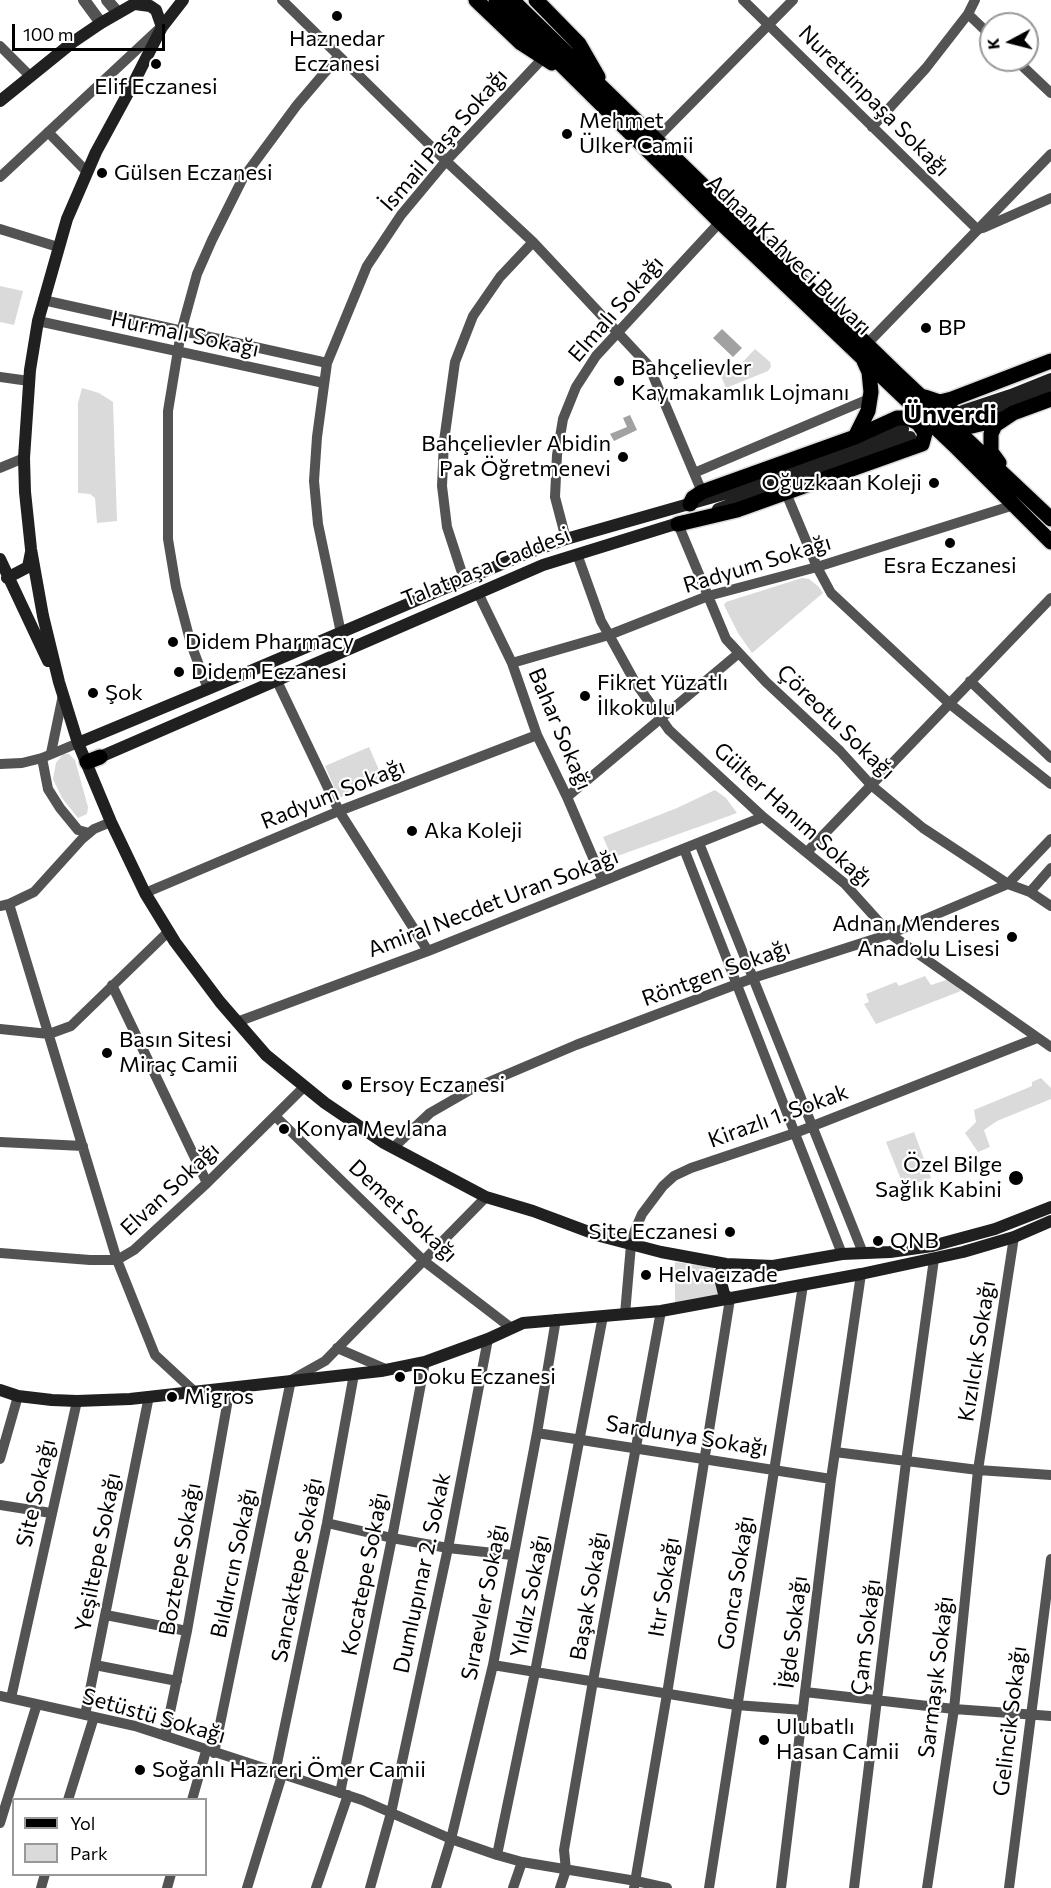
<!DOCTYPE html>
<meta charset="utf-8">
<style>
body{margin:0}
#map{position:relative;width:1051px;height:1888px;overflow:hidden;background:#fff;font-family:Commissioner,sans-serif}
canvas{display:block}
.legend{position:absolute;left:12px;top:1798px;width:195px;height:78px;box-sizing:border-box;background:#fff;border:2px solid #999;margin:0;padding:8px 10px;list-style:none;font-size:18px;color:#000}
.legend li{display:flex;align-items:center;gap:12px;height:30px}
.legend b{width:30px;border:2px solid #999}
.north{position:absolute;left:979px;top:12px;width:60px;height:60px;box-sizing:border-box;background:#fff;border:2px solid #999;border-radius:50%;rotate:263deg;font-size:16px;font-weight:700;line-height:24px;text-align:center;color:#000}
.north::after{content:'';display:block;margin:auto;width:21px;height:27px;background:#000;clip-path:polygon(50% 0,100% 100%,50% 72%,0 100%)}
.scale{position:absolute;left:12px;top:24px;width:153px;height:27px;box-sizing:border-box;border:3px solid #000;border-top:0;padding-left:8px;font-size:18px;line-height:21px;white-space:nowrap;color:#000;-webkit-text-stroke:4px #fff;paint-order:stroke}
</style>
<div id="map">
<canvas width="1051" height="1888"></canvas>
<ul class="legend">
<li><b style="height:8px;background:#000"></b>Yol</li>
<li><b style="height:16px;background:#dadada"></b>Park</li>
</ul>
<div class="north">K</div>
<div class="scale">100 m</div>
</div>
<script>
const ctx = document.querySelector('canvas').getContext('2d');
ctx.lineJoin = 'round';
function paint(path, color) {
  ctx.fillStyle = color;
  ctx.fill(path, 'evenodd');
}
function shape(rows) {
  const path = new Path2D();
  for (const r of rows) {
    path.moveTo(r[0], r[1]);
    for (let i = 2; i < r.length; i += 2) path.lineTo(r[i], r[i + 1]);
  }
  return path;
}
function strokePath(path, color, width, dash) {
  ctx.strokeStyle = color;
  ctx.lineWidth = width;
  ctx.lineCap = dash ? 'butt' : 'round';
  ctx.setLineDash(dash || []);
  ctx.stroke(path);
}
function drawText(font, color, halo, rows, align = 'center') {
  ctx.font = font + ' Commissioner,sans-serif';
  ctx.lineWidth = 4.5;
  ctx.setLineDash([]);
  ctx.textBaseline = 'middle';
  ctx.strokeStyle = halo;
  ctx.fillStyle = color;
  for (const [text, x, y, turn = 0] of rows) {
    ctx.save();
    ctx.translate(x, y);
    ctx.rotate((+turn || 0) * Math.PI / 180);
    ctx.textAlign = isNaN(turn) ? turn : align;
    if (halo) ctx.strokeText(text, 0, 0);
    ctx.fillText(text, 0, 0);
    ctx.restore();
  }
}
paint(shape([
 [0,286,23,291,14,325,0,322],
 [755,349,770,362,771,367,768,371,726,388,719,371,726,367,732,374,737,375,740,371,739,366],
 [82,388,99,393,113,402,117,521,97,523,95,498,90,494,78,493,78,403],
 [802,578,809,579,819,587,823,593,752,653,738,633,724,605,726,602],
 [369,747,383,779,339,798,325,766],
 [63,754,69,754,75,760,88,807,87,814,78,818,62,798,53,779,56,763],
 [715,790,726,798,737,813,612,858,603,837,677,808],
 [925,976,931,985,946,980,951,980,961,991,876,1024,864,1004,869,1002,866,994,896,982,899,986],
 [1041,1078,1051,1088,1051,1099,997,1121,984,1130,990,1147,978,1152,965,1133,976,1122,974,1110,1032,1086,1032,1082],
 [914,1132,931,1178,904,1187,886,1142],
 [675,1262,713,1267,718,1295,675,1304]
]), '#dadada');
paint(shape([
 [722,329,742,348,733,357,713,338],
 [630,415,637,430,614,441,610,434,627,427,623,418]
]), '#a1a1a1');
const primary = shape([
 [476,0,521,43,552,63],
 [496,0,720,222,954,445,1051,542],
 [512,0,896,373,1051,519],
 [536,0,579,44,598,77],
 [925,397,940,402,952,399,1051,361],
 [954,412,965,424,972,426,1001,419],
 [855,437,868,411,871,392,869,372,864,361],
 [999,463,991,452,991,434,995,425,1013,413,1051,399],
 [678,524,737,510,922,444,925,433,918,423,908,418,897,418,855,437,702,492,693,498,690,504],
 [87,762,100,757]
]);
strokePath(primary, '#dbdbdb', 18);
strokePath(shape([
 [282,0,446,161,533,242,649,366,702,492],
 [743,0,978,230],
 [968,14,991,36],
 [0,46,30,76],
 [1016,60,1051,93],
 [872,127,926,68,968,14,975,0],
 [48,132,87,172],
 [655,140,793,0],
 [0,177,160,28],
 [983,228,1051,198],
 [0,229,58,247],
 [43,300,327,363],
 [38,321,324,383],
 [866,345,1051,154],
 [0,377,29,381],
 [0,468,24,458],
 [694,473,871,398],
 [786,493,817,567,831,593,950,704,1051,784],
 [678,524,726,639,766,682,840,751,871,785,923,828,1008,884,1030,892,1051,906],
 [566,539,555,497,557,455,563,419,576,387,596,356,720,222],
 [577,554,601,621,609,635,635,682,669,730,763,817,844,883,890,934,1051,1047],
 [464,579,447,527,442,486,444,441,455,362,473,316,500,277,533,242],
 [478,593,512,663,537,735,567,797,603,881],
 [341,633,318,524,314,481,317,437,327,363,367,266,401,215,446,161,543,58],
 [512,663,609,635,708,596,817,567,1014,505],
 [276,679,339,811,428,951],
 [970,681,1051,758],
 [208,689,191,644,176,587,168,539,168,411,181,332,197,274,212,240,243,178,297,105,338,57],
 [51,753,63,695],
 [42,758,48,789,60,808,78,830,89,833],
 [0,764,22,763,42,758,78,743],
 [567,797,739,653],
 [699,843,863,1253],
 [684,849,842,1254],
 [807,852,1051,598],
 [1030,892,1051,868],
 [145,893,339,811,537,735],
 [9,904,117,1260,155,1355,196,1393],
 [0,906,9,904,34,892,82,839,94,829,111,822],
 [112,985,207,1183],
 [237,1022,428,951,763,817],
 [0,1029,49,1034,71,1026,168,932],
 [275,1116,424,1261,510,1327],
 [0,1142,83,1146],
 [394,1147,430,1113,470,1090,576,1045,753,978,890,934,1008,884,1051,839],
 [0,1253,90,1260,117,1260,134,1250,207,1183,304,1087],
 [625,1314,631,1245,635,1230,642,1214,663,1186,674,1176,691,1168,795,1133,1037,1038],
 [603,1316,535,1672,497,1855,522,1862,636,1881,667,1888],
 [337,1348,388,1370],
 [537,1433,831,1479],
 [835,1452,978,1470,1051,1475],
 [0,1459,18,1396],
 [0,1505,51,1513],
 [327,1523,392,1538,448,1548,512,1555],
 [106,1615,187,1631],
 [95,1665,177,1681],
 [493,1665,736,1705,803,1710],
 [805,1692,954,1709,1051,1716],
 [0,1696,135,1726,362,1800,451,1839,497,1855],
 [11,1698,77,1401],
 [85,1715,149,1396],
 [165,1736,187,1631,230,1388],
 [214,1753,291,1380,325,1361,486,1197],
 [275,1773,327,1523,354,1374],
 [340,1793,392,1538,425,1362],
 [68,1800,94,1717],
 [192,1800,206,1751],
 [0,1823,37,1704],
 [41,1888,45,1874],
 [167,1888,171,1874],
 [247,1888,282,1775],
 [316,1888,348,1795],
 [370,1888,391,1813,448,1548,488,1339],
 [436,1888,451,1839,493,1665,537,1433,556,1319],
 [513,1888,522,1862],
 [560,1888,566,1870,564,1850,593,1681,661,1311],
 [634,1888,667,1694,730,1299],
 [709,1888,803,1285],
 [781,1888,831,1479,861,1274],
 [854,1888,906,1462,934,1259],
 [927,1888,954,1709,978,1470,1014,1237],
 [1009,1888,1051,1559]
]), '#535353', 10);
strokePath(shape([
 [84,0,101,23],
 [107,0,118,13]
]), '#535353', 12);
strokePath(shape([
 [183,0,162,27,133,84,96,152,67,219,38,321,30,370,24,458,25,492,31,549,43,616,59,682,78,743,111,822,145,893,175,942,220,1002,266,1055,325,1103,384,1143,486,1197,533,1211,600,1236,661,1252,726,1264,773,1266,842,1254,890,1252,932,1246,995,1229,1051,1207],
 [135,4,150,6,156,10,162,27],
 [0,101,73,42,101,23,141,0],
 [963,411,1011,395,1051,379],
 [981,418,1051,391],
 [718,509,910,437],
 [0,559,48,661],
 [7,578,28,567,31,552],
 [78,743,208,689,523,555,566,539,724,494,903,429],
 [100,757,543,565,685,521],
 [726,1264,721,1272,720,1278,724,1294,730,1299],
 [0,1390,18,1396,52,1400,77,1401,130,1399,381,1371,425,1362,488,1339,523,1323,661,1311,861,1274,963,1252,1014,1237,1051,1221]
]), '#202020', 12);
strokePath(primary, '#000', 15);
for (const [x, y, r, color] of [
 [337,16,6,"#000"],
 [156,64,6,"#000"],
 [567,134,6,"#000"],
 [102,173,6,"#000"],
 [926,328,6,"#000"],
 [619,381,6,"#000"],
 [623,457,6,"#000"],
 [934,483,6,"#000"],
 [950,543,6,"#000"],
 [173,642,6,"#000"],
 [179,672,6,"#000"],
 [93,693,6,"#000"],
 [585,696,6,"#000"],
 [412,831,6,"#000"],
 [1012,937,6,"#000"],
 [107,1053,6,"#000"],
 [347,1085,6,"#000"],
 [284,1129,6,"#000"],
 [1016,1178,8,"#000"],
 [730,1232,6,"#000"],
 [878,1241,6,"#000"],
 [646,1275,6,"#000"],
 [400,1377,6,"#000"],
 [172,1397,6,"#000"],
 [764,1740,6,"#000"],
 [140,1770,6,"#000"]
]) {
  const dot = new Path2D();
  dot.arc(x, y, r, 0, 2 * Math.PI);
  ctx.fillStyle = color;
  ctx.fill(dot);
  strokePath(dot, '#fff', 2);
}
drawText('22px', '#000', '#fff', [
 ["Haznedar",337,39,"center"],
 ["Eczanesi",337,64,"center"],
 ["Elif Eczanesi",156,87,"center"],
 ["Mehmet",579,121],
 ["Ülker Camii",579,146],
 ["Gülsen Eczanesi",114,173],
 ["BP",938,328],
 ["Bahçelievler",631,368],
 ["Kaymakamlık Lojmanı",631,393],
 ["Bahçelievler Abidin",611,444,"right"],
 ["Pak Öğretmenevi",611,469,"right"],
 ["Oğuzkaan Koleji",922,483,"right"],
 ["Esra Eczanesi",950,566,"center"],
 ["Didem Pharmacy",185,642],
 ["Didem Eczanesi",191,672],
 ["Fikret Yüzatlı",597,683],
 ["İlkokulu",597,708],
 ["Şok",105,693],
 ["Aka Koleji",424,831],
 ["Adnan Menderes",1000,924,"right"],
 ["Anadolu Lisesi",1000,949,"right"],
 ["Basın Sitesi",119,1040],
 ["Miraç Camii",119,1065],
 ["Ersoy Eczanesi",359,1085],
 ["Konya Mevlana",296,1129],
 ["Özel Bilge",1002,1165,"right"],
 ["Sağlık Kabini",1002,1190,"right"],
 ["Site Eczanesi",718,1232,"right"],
 ["QNB",890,1241],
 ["Helvacızade",658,1275],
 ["Doku Eczanesi",412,1377],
 ["Migros",184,1397],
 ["Ulubatlı",776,1727],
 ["Hasan Camii",776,1752],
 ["Soğanlı Hazreri Ömer Camii",152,1770]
], 'left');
drawText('22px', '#000', '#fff', [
 ["Nurettinpaşa Sokağı",874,101,45],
 ["İsmail Paşa Sokağı",444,140,-49],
 ["Adnan Kahveci Bulvarı",789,255,44],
 ["Elmalı Sokağı",616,309,-49],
 ["Hurmalı Sokağı",185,334,12],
 ["Radyum Sokağı",757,564,-17],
 ["Talatpaşa Caddesi",486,567,-22],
 ["Çöreotu Sokağı",836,722,44],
 ["Bahar Sokağı",560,729,67],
 ["Radyum Sokağı",333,794,-22],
 ["Gülter Hanım Sokağı",793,815,42],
 ["Amiral Necdet Uran Sokağı",493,903,-21],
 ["Röntgen Sokağı",716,973,-20],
 ["Kirazlı 1. Sokak",778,1116,-20],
 ["Elvan Sokağı",170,1189,-43],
 ["Demet Sokağı",403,1211,43],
 ["Kızılcık Sokağı",977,1351,-81],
 ["Sardunya Sokağı",687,1436,9],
 ["Site Sokağı",36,1493,-77],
 ["Yeşiltepe Sokağı",98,1552,-79],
 ["Boztepe Sokağı",180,1559,-80],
 ["Bıldırcın Sokağı",234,1563,-78],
 ["Sancaktepe Sokağı",297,1570,-79],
 ["Dumlupınar 2. Sokak",422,1573,-78],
 ["Kocatepe Sokağı",365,1574,-79],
 ["Gonca Sokağı",736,1583,-81],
 ["Itır Sokağı",664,1587,-81],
 ["Yıldız Sokağı",530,1596,-79],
 ["Başak Sokağı",589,1596,-80],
 ["Sıraevler Sokağı",484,1602,-79],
 ["İğde Sokağı",793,1632,-83],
 ["Çam Sokağı",866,1637,-83],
 ["Sarmaşık Sokağı",936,1677,-83],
 ["Setüstü Sokağı",154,1716,16],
 ["Gelincik Sokağı",1010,1721,-83]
]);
drawText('bold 26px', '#000', '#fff', [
 ["Ünverdi",950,414]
]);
</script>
